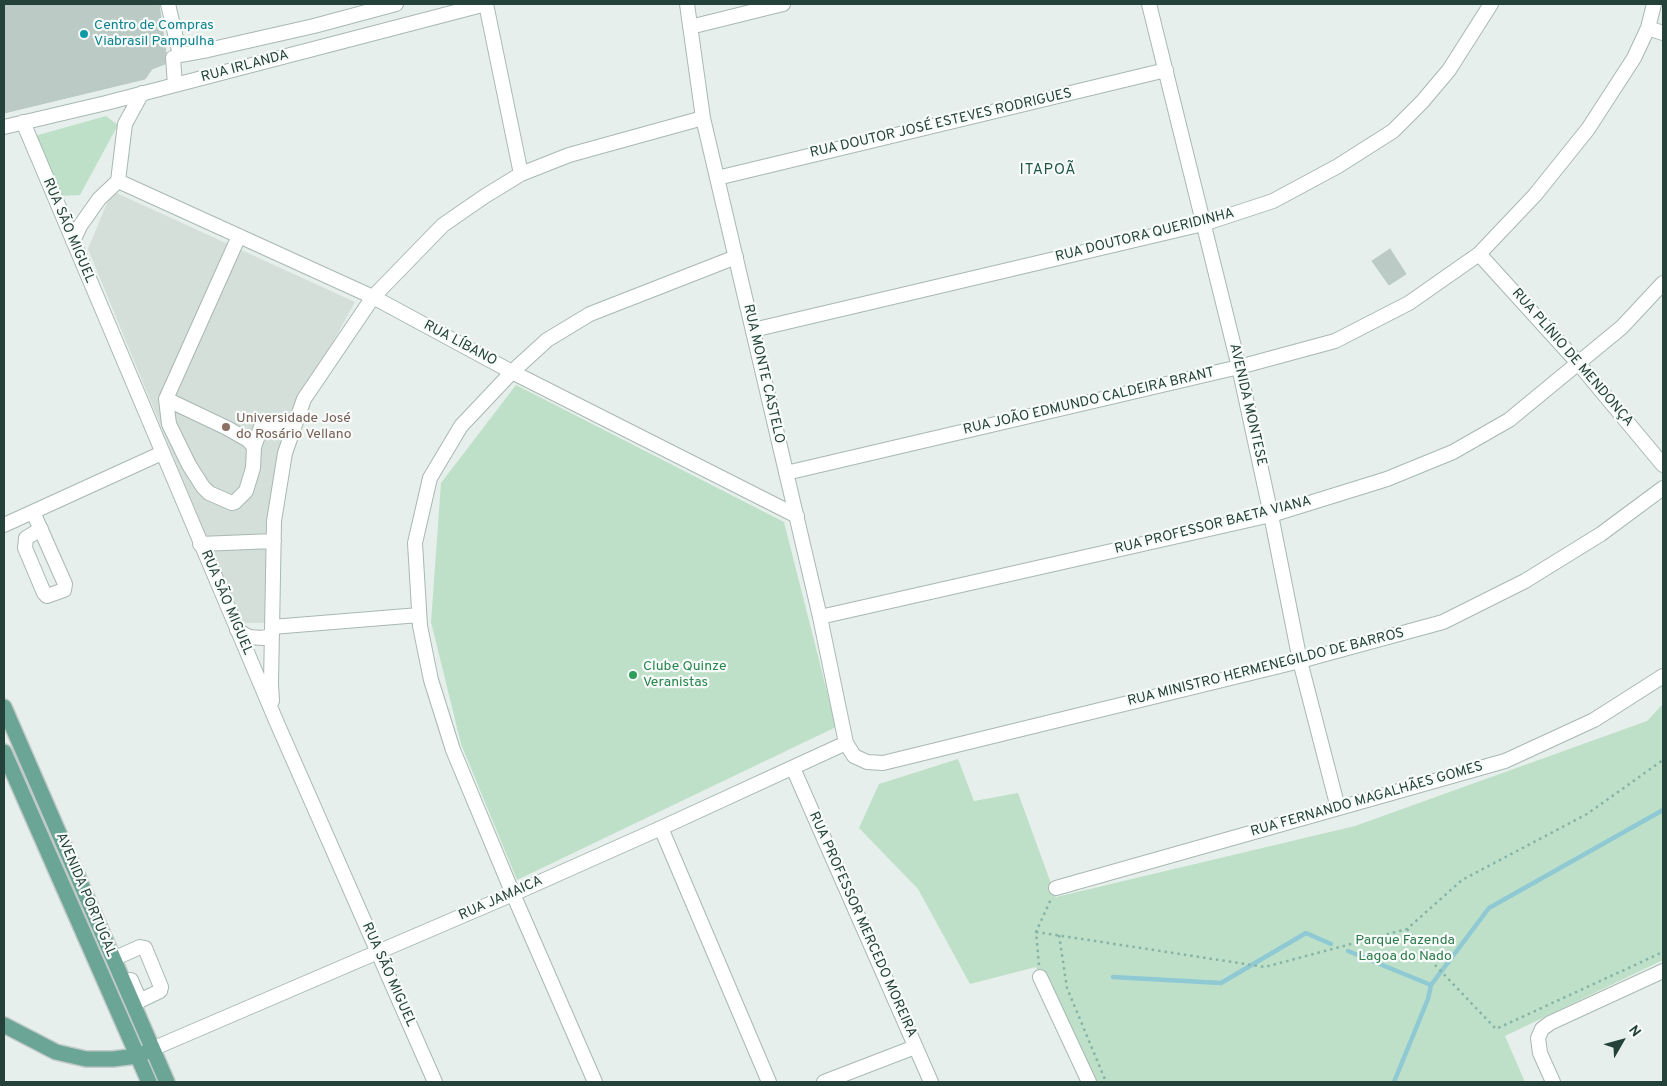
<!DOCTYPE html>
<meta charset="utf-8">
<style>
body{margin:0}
#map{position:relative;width:1667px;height:1086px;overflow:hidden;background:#e6efeb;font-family:Overpass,sans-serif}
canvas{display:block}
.frame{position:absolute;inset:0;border:5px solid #24423a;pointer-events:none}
.north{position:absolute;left:1597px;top:1016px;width:50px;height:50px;-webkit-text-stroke:4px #f7fbf9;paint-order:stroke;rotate:52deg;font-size:14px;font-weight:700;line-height:20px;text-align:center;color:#24423a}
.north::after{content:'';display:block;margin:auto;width:18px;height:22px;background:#24423a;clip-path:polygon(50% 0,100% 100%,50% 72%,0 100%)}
</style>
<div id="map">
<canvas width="1667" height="1086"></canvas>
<div class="frame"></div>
<div class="north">N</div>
</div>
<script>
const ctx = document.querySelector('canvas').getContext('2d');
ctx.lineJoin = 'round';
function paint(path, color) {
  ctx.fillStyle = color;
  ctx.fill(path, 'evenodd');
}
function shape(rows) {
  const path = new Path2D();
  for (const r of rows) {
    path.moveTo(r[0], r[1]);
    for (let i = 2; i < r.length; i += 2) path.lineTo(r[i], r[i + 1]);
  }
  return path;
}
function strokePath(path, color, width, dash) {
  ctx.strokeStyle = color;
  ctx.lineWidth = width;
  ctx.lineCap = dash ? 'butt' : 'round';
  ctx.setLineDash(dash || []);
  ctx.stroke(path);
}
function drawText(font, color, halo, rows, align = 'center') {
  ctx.font = font + ' Overpass,sans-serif';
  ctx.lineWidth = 4.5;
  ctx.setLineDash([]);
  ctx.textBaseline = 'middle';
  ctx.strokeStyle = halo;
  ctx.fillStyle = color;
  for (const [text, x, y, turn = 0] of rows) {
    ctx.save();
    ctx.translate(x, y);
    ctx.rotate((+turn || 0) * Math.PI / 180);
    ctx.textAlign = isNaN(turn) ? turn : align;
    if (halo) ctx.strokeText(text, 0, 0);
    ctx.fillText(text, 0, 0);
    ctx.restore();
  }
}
paint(shape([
 [112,191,355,302,300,402,283,452,267,514,267,623,242,623,88,249]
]), '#d4dfda');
paint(shape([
 [106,116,118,125,80,195,58,196,31,137],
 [516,385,784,522,836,727,517,880,461,744,431,622,441,483],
 [1663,704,1663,960,1505,1036,1525,1082,1093,1082,1036,967,970,984,918,889,859,828,879,784,958,759,974,801,1018,793,1056,897,1355,826,1647,721]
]), '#bfe0c8');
strokePath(shape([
 [1348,951,1431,985],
 [1113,977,1221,983,1306,933,1331,944],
 [1394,1082,1428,999,1431,985,1489,908,1663,810]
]), '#8ec9d4', 4.5);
const building = shape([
 [4,4,159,4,166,53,165,64,152,69,145,79,4,113,4,4],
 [1390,249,1406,274,1389,285,1372,261,1390,249]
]);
paint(building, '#bbcac4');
strokePath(building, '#b8c9c2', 1);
const minor = shape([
 [168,4,180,55],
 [486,4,521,174],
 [687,4,703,118,820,617,846,743,854,756,867,762,883,763,1300,661,1443,622,1525,581,1601,534,1663,488],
 [1149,4,1239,367,1271,515,1300,661,1338,808],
 [690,27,783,4],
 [1648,28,1663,33],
 [175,85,173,58,180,55,208,50,314,26,396,4],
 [23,122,277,723,435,1082],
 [4,127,106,103,486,4],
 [717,178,1166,70],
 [118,181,373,297,512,372,797,516],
 [73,241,80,226,99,199,118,181,125,124,142,93],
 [1479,254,1578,363,1663,465],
 [753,330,1203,224,1273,201,1338,166,1393,131,1422,102,1449,70,1491,4],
 [166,399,227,428,248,440,254,447,253,468,246,491,235,502,232,503,209,493,203,487,189,465,169,424,166,399,239,236],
 [254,447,263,421,292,433],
 [786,473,1239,367,1335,341,1409,303,1479,254,1535,195,1588,129,1634,58,1648,28,1654,4],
 [33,512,65,584,64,590,47,596,44,593,25,548,26,538,41,529],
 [4,525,162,453],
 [200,544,274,541],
 [820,617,1271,515,1387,479,1453,452,1509,420,1622,327,1663,283],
 [272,627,419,615],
 [237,630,249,637,263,638,272,635],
 [272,701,271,684,274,521,285,453,304,399,373,297,443,225,485,196,521,174,569,155,703,118],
 [793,768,931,1082],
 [661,828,769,1082],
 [1056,888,1505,761,1594,720,1663,676],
 [113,959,140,947,145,948,161,987,160,991,133,1004],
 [1040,977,1089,1082],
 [131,980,140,1001],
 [152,1049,513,894,661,828,846,743],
 [595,1082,513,894,453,750,431,680,420,626,415,543,430,478,461,426,512,372,547,340,590,314,736,257],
 [824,1082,915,1047],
 [1553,1082,1540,1053,1538,1038,1542,1029,1550,1023,1663,971]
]);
const major = shape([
 [4,707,167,1082],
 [4,752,149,1082],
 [4,1025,56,1052,86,1059,113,1059,137,1056,144,1053]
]);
strokePath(minor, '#a8b8b2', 16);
strokePath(major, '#c2cac8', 18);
strokePath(shape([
 [1407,929,1435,965,1496,1029,1663,952],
 [1036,932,1265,967,1407,929,1462,880,1587,814,1663,760],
 [1059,935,1067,988,1106,1082],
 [1039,965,1036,932,1051,899]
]), '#86b3a5', 2.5, [2.5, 4]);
strokePath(minor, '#fff', 14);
strokePath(major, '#6aa596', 15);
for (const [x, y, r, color] of [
 [84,34,5,"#0f9aa8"],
 [226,427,5,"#8d6e63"],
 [633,675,5,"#2e9e5b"]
]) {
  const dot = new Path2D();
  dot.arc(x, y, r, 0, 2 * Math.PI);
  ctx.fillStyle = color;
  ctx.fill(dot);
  strokePath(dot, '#f7fbf9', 2);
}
drawText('14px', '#0d838f', '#f7fbf9', [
 ["Centro de Compras",94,26],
 ["Viabrasil Pampulha",94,42]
], 'left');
drawText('14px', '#24423a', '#f7fbf9', [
 ["RUA IRLANDA",245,67,-15],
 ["RUA DOUTOR JOSÉ ESTEVES RODRIGUES",941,124,-13],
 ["RUA SÃO MIGUEL",68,231,67],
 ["RUA DOUTORA QUERIDINHA",1145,236,-14],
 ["RUA LÍBANO",460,344,28],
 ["RUA PLÍNIO DE MENDONÇA",1572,358,49],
 ["RUA MONTE CASTELO",763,374,77],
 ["RUA JOÃO EDMUNDO CALDEIRA BRANT",1089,402,-13],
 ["AVENIDA MONTESE",1247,405,77],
 ["RUA PROFESSOR BAETA VIANA",1213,526,-14],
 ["RUA SÃO MIGUEL",226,603,67],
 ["RUA MINISTRO HERMENEGILDO DE BARROS",1266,668,-14],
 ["RUA FERNANDO MAGALHÃES GOMES",1367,800,-16],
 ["AVENIDA PORTUGAL",85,895,67],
 ["RUA JAMAICA",501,899,-24],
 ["RUA PROFESSOR MERCEDO MOREIRA",862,925,66],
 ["RUA SÃO MIGUEL",388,975,66]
]);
drawText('14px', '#785e54', '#f7fbf9', [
 ["Universidade José",236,419],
 ["do Rosário Vellano",236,435]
], 'left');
drawText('14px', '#27864d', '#f7fbf9', [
 ["Clube Quinze",643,667],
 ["Veranistas",643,683]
], 'left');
drawText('14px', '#2d7a4b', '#f7fbf9', [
 ["Parque Fazenda",1405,941],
 ["Lagoa do Nado",1405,957]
]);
ctx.letterSpacing = '1px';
drawText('15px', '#1f5548', '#f7fbf9', [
 ["ITAPOÃ",1048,171]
]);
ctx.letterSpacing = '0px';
</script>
